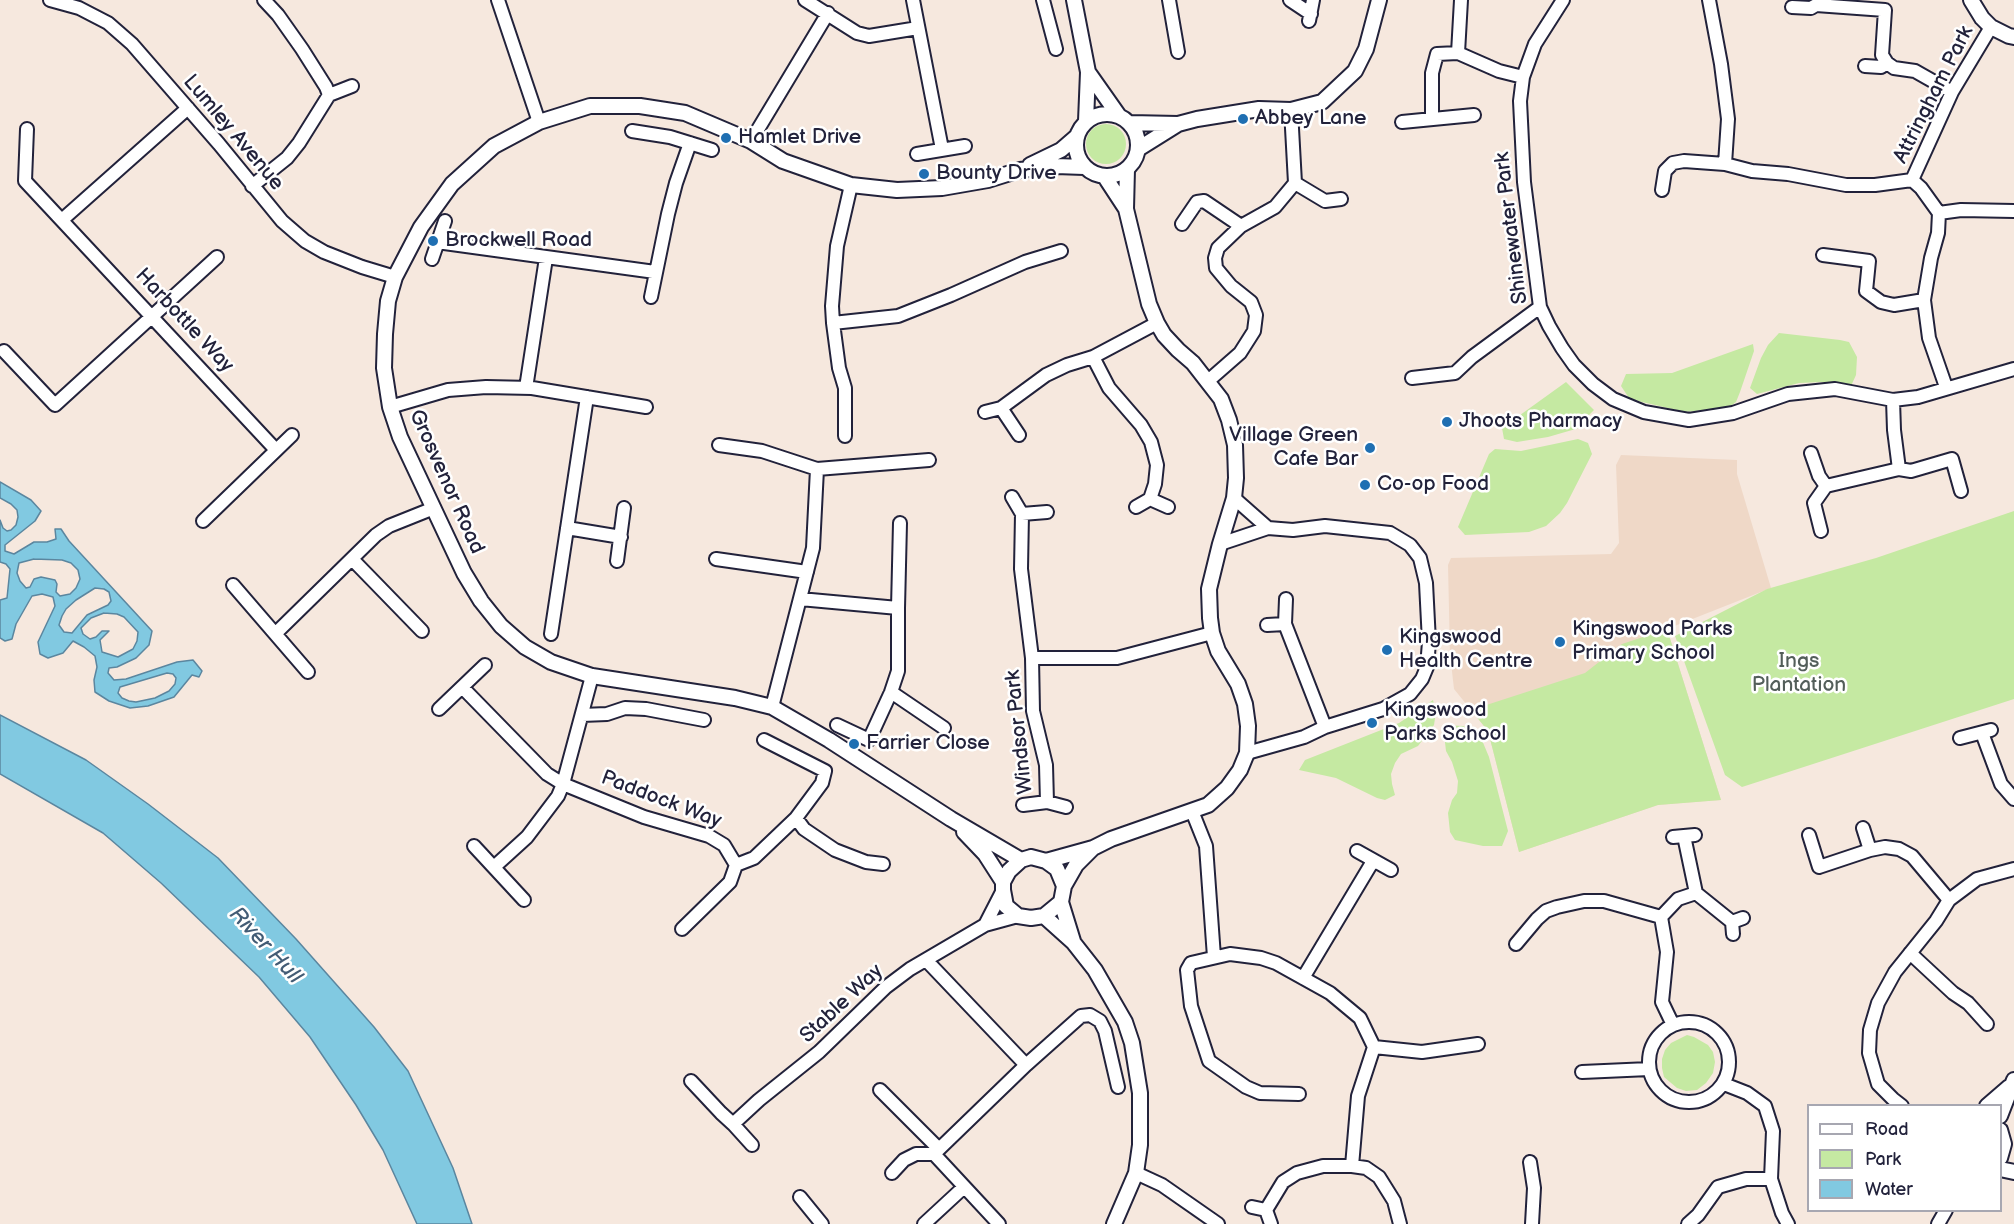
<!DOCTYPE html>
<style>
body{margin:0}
#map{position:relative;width:2014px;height:1224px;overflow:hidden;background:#f6e8de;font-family:"Balsamiq Sans",sans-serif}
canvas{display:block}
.legend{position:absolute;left:1807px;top:1104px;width:195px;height:108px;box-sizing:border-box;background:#fff;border:2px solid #a7a7b1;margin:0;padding:8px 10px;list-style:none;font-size:18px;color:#22223b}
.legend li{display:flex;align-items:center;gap:12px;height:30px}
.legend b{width:30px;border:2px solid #a7a7b1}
</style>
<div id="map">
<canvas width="2014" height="1224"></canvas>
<ul class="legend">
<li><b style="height:8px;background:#fff"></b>Road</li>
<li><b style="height:16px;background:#c5e9a2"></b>Park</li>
<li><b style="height:16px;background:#81c9e1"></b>Water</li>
</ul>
</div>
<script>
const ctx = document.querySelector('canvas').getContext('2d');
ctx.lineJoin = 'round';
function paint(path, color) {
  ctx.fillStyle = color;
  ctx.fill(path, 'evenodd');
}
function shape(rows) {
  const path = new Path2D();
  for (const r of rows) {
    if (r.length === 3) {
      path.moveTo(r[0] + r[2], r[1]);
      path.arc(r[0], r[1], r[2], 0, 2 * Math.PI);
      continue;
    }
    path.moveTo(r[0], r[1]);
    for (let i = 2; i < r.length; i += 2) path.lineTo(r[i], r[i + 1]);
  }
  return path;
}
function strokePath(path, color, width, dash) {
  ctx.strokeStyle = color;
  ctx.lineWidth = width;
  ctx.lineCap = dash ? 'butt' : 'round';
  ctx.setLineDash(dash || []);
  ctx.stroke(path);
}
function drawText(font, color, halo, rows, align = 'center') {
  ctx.font = font + ' "Balsamiq Sans",sans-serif';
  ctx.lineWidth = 5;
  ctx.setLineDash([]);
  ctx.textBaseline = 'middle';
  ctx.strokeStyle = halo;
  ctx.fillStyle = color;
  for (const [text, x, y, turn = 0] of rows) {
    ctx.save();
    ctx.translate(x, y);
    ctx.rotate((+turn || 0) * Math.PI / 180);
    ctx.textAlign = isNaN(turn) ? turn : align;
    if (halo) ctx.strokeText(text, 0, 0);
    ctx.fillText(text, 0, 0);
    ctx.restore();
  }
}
paint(shape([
 [1621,455,1737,460,1737,474,1771,588,1667,629,1721,800,1658,805,1519,852,1488,731,1454,689,1450,654,1448,565,1451,558,1611,554,1619,543,1616,465]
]), '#efd8c7');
paint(shape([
 [1106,144,20],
 [1779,333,1840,340,1849,342,1857,357,1856,375,1851,386,1821,382,1799,383,1757,394,1750,388,1761,358,1768,345],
 [1753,344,1754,351,1740,392,1736,402,1728,408,1685,412,1642,402,1629,398,1621,386,1626,374,1672,373],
 [1566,382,1594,410,1589,415,1586,426,1548,437,1517,442,1504,439,1502,428],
 [1578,439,1588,443,1592,454,1567,503,1560,513,1546,526,1529,532,1465,535,1458,527,1489,454,1495,449,1521,451],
 [2014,511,2014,699,1742,787,1725,775,1675,636,1767,589,1876,558],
 [1667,629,1721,800,1658,805,1519,852,1488,731,1471,710,1585,673,1622,644],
 [1433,700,1436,712,1434,725,1418,746,1401,754,1395,763,1391,774,1392,784,1395,795,1385,800,1377,798,1336,778,1299,770,1305,760,1399,723],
 [1443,725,1463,726,1479,733,1489,757,1508,831,1502,846,1483,846,1455,840,1450,832,1448,813,1452,800,1457,793,1458,781,1452,762,1446,751],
 [1687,1035,1694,1037,1708,1045,1713,1052,1715,1062,1713,1073,1706,1083,1697,1090,1686,1091,1677,1088,1664,1077,1662,1068,1662,1059,1665,1050,1671,1043]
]), '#c5e9a2');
const water = shape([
 [0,482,31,500,41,511,35,521,5,545,5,551,14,554,34,542,47,542,56,539,55,529,61,529,69,541,152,631,149,645,136,658,117,667,109,668,108,673,114,680,126,679,177,662,193,660,202,671,199,677,192,675,174,697,148,706,130,708,109,701,95,692,94,680,97,667,95,656,84,647,73,641,63,653,48,658,40,654,38,642,55,606,53,597,42,594,32,596,16,624,12,639,5,641,0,638,0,600,7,598,10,569,6,564,0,562,0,520,3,528,7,531,11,530,16,525,18,517,17,510,11,504,0,498,0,482],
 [34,559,62,560,71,563,78,570,80,579,76,588,70,594,60,596,56,592,57,584,55,580,41,577,34,579,30,587,26,588,20,581,17,573,19,563,34,559],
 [95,588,104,589,109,592,111,601,108,605,87,615,72,633,64,632,59,625,62,616,66,609,76,600,95,588],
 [104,613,117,614,124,617,138,632,137,641,133,649,118,657,102,652,100,640,109,631,102,631,96,637,90,639,83,634,81,628,91,618,104,613],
 [167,673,173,674,176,678,175,684,169,691,155,698,136,702,129,701,122,698,118,693,120,687,167,673],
 [0,715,86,760,148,804,218,858,296,939,374,1027,408,1071,453,1168,472,1224,417,1224,383,1150,356,1105,310,1037,259,977,161,883,103,833,0,774,0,715]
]);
paint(water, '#81c9e1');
strokePath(water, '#5b869f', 1.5);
const minor = shape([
 [50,0,79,8,108,23,132,44,219,144,282,221,305,241,324,252,362,267,395,277],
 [498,0,539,122],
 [805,0,857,33,869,36,918,28],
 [913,0,942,149],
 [1043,0,1056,49],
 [1169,0,1178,52],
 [1290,0,1311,14],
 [1563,0,1535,44,1523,77,1520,101,1524,182,1540,307,1549,326,1562,348,1574,365,1593,384,1613,399,1644,412,1689,420,1733,413,1788,394,1835,389,1893,400,1918,397,2014,369],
 [1709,0,1721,64,1728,119,1725,164,1752,171,1788,174,1846,185,1875,185,1912,180,1952,92,1991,27],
 [1792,7,1811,8,1816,5,1885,10,1882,55,1887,63],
 [1309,21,1313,0],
 [1458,53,1499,71,1523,77],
 [1865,66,1881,67,1887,63,1894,68,1915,71,1952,92],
 [329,95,352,86],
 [1432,118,1432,73,1437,54,1458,53,1461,0],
 [1402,122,1474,115],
 [27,129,25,181,276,450],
 [632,131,670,137,712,150],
 [751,141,828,13],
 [917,154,965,146],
 [1912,180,1921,188,1939,213],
 [1295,183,1325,201,1341,199],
 [851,185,837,246,832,306,833,323,898,316,951,295,1025,262,1061,251],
 [252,186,287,158,299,143,329,95,326,87,302,49,278,15,264,0],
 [1662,190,1665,171,1673,163,1684,161,1725,164],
 [1939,213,1938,233,1931,258,1924,300,1929,338,1946,387],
 [1939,213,1961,210,2014,211],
 [63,219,188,108],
 [1182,224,1197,202,1204,201,1241,226],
 [437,242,655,272],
 [1823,255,1869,261,1866,291,1881,302,1894,305,1924,300],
 [432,259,445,221],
 [651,297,668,214,676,183,690,143],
 [833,323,839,368,845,388,845,436],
 [4,351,55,405,217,257],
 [1093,357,1109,388,1141,425,1151,442,1157,465,1155,484,1150,499],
 [1412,378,1455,373,1472,357,1540,307],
 [1208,381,1240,353,1254,331,1256,315,1251,302,1231,286,1216,268,1215,258,1218,248,1241,226,1275,207,1295,183,1291,110],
 [526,388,546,258],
 [1893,400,1894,430,1899,469,1911,471,1952,459,1961,491],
 [390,407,448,390,486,387,532,388,646,407],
 [1001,408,1046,375,1067,365,1093,357,1157,323],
 [985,412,1001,408,1019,435],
 [719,445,762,451,817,469],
 [1811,453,1819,476,1826,486,1814,503,1821,531],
 [1826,486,1899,469],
 [1012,497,1022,514,1047,512],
 [1234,498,1268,528],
 [1136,507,1150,499,1168,507],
 [1022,514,1021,569,1032,658,1033,711,1046,765,1047,802],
 [203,521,292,435],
 [567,528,621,537],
 [1220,544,1268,528,1293,530,1325,526,1390,533,1410,545,1420,558,1426,583,1429,642,1427,667,1422,679,1410,694,1383,709,1325,727,1304,737,1247,753],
 [352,559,422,631],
 [716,559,807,572],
 [617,561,624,508],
 [233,585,308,672],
 [800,599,898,608,898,671,891,692,869,740,837,725],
 [1286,599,1285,624,1325,727],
 [898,608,900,523],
 [1267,625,1285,624],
 [276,633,376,535,389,526,434,508],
 [551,634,587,397],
 [1032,658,1117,658,1212,633],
 [462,687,547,774,563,784,644,817,709,836,724,845,736,865,730,882,682,929],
 [891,692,944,728],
 [772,707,813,548,817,469,929,460],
 [439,709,485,665],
 [582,715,607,714,625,708,646,709,704,720],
 [1982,733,2001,784,2014,799],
 [1960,738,1991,730],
 [1023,805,1047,802,1066,807],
 [1192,811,1206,846,1214,957],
 [796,818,804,829,835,850,866,862,883,864],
 [1863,828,1870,850],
 [1809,835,1819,867,1870,850,1885,847,1899,849,1912,856,1949,900],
 [1684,836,1696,893,1732,922],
 [1673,837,1695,835],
 [474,846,524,900],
 [1357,851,1391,870],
 [736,865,754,858,796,818,822,783,825,771,764,740],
 [494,867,527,837,558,796,563,784,592,676],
 [1661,917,1667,952,1662,1002,1673,1025],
 [985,925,1003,890],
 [1733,934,1732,922,1743,918],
 [1516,944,1537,919,1546,911,1557,907,1584,901,1604,901,1661,917,1678,899,1696,893],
 [1910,953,1953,993,1968,1003,1987,1024],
 [926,960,1026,1065,934,1154,999,1224],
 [1303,978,1373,861],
 [1689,1062,40],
 [1374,1047,1422,1052,1478,1044],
 [1026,1065,1081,1016,1090,1015,1100,1021,1105,1031,1118,1087],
 [1582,1072,1649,1069],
 [691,1081,721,1113,733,1124,752,1145],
 [1724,1084,1747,1093,1765,1106,1773,1131,1771,1179,1782,1213,1788,1224],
 [880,1090,939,1149],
 [1299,1094,1260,1093,1246,1087,1209,1061,1191,1006,1187,970,1191,963,1230,954,1261,958,1276,963,1330,993,1360,1018,1374,1047,1358,1096,1352,1166,1366,1168,1379,1177,1394,1201,1400,1224],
 [1902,1106,1893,1099,1878,1084,1869,1053,1870,1030,1878,1003,1895,972,1936,921,1949,900,1977,879,2014,869],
 [733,1124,759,1100,819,1052,886,987,910,969,985,925,1018,916],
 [1530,1162,1534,1188,1532,1224],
 [892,1173,904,1160,916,1154,934,1154],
 [1136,1173,1162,1185,1218,1224],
 [800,1197,822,1224],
 [1252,1207,1266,1210,1271,1224],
 [1266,1210,1283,1182,1297,1173,1323,1166,1352,1166],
 [924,1224,964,1187],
 [1688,1224,1698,1215,1718,1187,1746,1179,1771,1179],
 [1938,1224,1946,1210]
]);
const tertiary = shape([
 [1074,0,1088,72,1086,121],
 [1971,0,1982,18,1991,27,2009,36,2014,37],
 [1088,72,1119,116],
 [1107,145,31],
 [1130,123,1178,124],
 [1138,149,1178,124,1197,119,1259,109,1291,110,1322,102,1355,71,1366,49,1379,0],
 [1030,165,1061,150,1076,137],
 [1105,177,1126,209],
 [964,832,985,854,1003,882],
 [1031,857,1046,861,1057,869,1064,886,1061,902,1044,916,1031,918,1018,916,1006,906,1003,890,1003,882,1009,871,1021,860,1031,857],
 [1021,860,951,819,829,740,772,707,735,698,592,676,551,662,525,647,501,626,481,601,464,573,400,437,390,407,384,368,385,334,388,301,395,277,421,227,452,184,494,146,539,122,590,106,640,106,685,113,751,141,783,161,851,185,897,190,942,188,988,180,1020,170,1056,166,1084,167],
 [1046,861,1093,848,1111,839,1208,805,1227,788,1240,770,1247,753,1248,726,1245,704,1238,684,1218,651,1212,633,1210,618,1209,589,1220,544,1234,498,1236,478,1235,445,1229,420,1221,399,1193,363,1178,350,1164,335,1157,323,1149,304,1126,209,1127,169],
 [1064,886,1076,865,1092,849],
 [1061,902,1073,941],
 [1044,916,1073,942,1095,970,1125,1022,1132,1043,1140,1093,1140,1145,1136,1173,1114,1224],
 [1987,1106,2009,1087],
 [2000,1116,2014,1080],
 [2000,1130,2004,1144,2000,1158],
 [2000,1169,2014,1172]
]);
strokePath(minor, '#22223b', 16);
strokePath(tertiary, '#22223b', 18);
strokePath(minor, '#fff', 12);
strokePath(tertiary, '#fff', 14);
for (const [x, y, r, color] of [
 [1243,119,6,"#1f6fb2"],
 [726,138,6,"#1f6fb2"],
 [924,174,6,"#1f6fb2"],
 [433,241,6,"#1f6fb2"],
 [1447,422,6,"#1f6fb2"],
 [1370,448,6,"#1f6fb2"],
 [1365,485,6,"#1f6fb2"],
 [1560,642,6,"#1f6fb2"],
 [1387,650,6,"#1f6fb2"],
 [1372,723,6,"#1f6fb2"],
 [854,744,6,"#1f6fb2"]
]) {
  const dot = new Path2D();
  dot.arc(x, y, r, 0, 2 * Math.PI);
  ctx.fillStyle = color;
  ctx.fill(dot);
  strokePath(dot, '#fff', 2);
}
drawText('21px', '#22223b', '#fff', [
 ["Attringham Park",1934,95,-63],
 ["Lumley Avenue",233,133,50],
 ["Shinewater Park",1512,228,-97],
 ["Harbottle Way",184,321,47],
 ["Grosvenor Road",446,482,66],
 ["Windsor Park",1020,732,-96],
 ["Paddock Way",661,800,21],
 ["Stable Way",842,1004,-43]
]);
drawText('21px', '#22223b', '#fff', [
 ["Abbey Lane",1255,119],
 ["Hamlet Drive",738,138],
 ["Bounty Drive",936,174],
 ["Brockwell Road",445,241],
 ["Jhoots Pharmacy",1459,422],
 ["Village Green",1358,436,"right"],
 ["Cafe Bar",1358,460,"right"],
 ["Co-op Food",1377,485],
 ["Kingswood Parks",1572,630],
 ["Primary School",1572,654],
 ["Kingswood",1399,638],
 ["Health Centre",1399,662],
 ["Kingswood",1384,711],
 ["Parks School",1384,735],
 ["Farrier Close",866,744]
], 'left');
drawText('21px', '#535e5a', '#fff', [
 ["Ings",1799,662],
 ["Plantation",1799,686]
]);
drawText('italic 22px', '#435c75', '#fff', [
 ["River Hull",265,946,47]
]);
</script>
